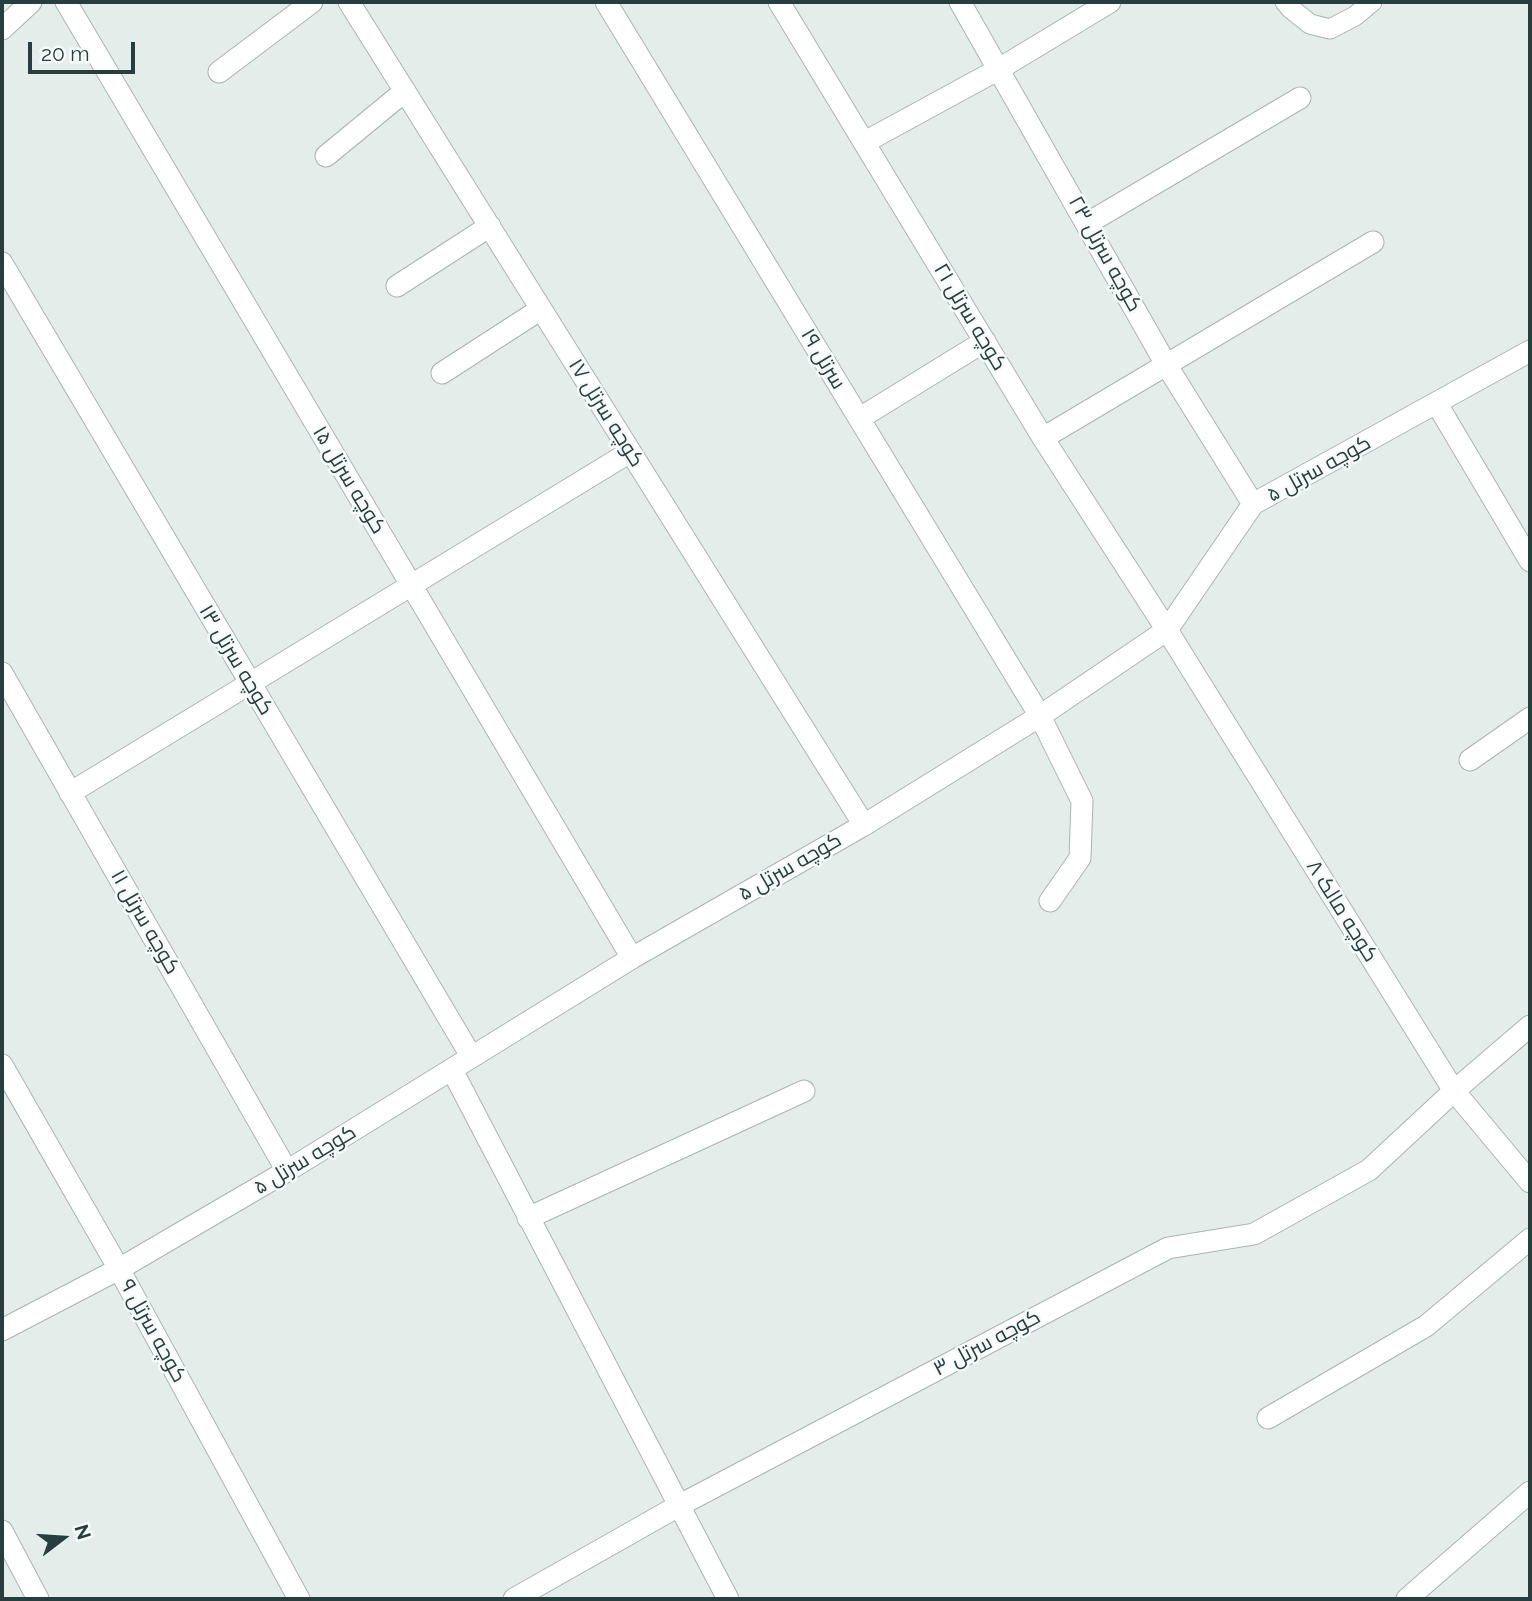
<!DOCTYPE html>
<meta charset="utf-8">
<style>
body{margin:0}
#map{position:relative;width:1532px;height:1601px;overflow:hidden;background:#e5edeb;font-family:Raleway,sans-serif}
canvas{display:block}
.frame{position:absolute;inset:0;border:4px solid #263e3d;pointer-events:none}
.north{position:absolute;left:28px;top:1503px;width:70px;height:70px;-webkit-text-stroke:5px #f6faf9;paint-order:stroke;rotate:73deg;font-size:19px;font-weight:700;line-height:28px;text-align:center;color:#263e3d}
.north::after{content:'';display:block;margin:auto;width:24px;height:32px;background:#263e3d;clip-path:polygon(50% 0,100% 100%,50% 72%,0 100%)}
.scale{position:absolute;left:28px;top:42px;width:107px;height:32px;box-sizing:border-box;border:4px solid #263e3d;border-top:0;padding-left:9px;font-size:21px;line-height:24px;white-space:nowrap;color:#263e3d;-webkit-text-stroke:5px #f6faf9;paint-order:stroke}
</style>
<div id="map">
<canvas width="1532" height="1601"></canvas>
<div class="frame"></div>
<div class="north">N</div>
<div class="scale">20 m</div>
</div>
<script>
const ctx = document.querySelector('canvas').getContext('2d');
ctx.lineJoin = 'round';
function shape(rows) {
  const path = new Path2D();
  for (const r of rows) {
    path.moveTo(r[0], r[1]);
    for (let i = 2; i < r.length; i += 2) path.lineTo(r[i], r[i + 1]);
  }
  return path;
}
function strokePath(path, color, width, dash) {
  ctx.strokeStyle = color;
  ctx.lineWidth = width;
  ctx.lineCap = dash ? 'butt' : 'round';
  ctx.setLineDash(dash || []);
  ctx.stroke(path);
}
function drawText(font, color, halo, rows, align = 'center') {
  ctx.font = font + ' Raleway,Cairo,sans-serif';
  ctx.lineWidth = 5;
  ctx.setLineDash([]);
  ctx.textBaseline = 'middle';
  ctx.strokeStyle = halo;
  ctx.fillStyle = color;
  for (const [text, x, y, turn = 0] of rows) {
    ctx.save();
    ctx.translate(x, y);
    ctx.rotate((+turn || 0) * Math.PI / 180);
    ctx.textAlign = isNaN(turn) ? turn : align;
    if (halo) ctx.strokeText(text, 0, 0);
    ctx.fillText(text, 0, 0);
    ctx.restore();
  }
}
const service = shape([
 [1285,2,1290,8,1310,24,1330,29,1355,16,1372,2]
]);
const minor = shape([
 [66,2,632,958],
 [349,2,864,825],
 [606,2,1040,716,1082,801,1080,858,1050,901],
 [779,2,1043,438,1167,630,1454,1091,1530,1182],
 [960,2,1167,366,1253,504],
 [2,29,31,2],
 [219,72,312,2],
 [865,142,999,69,1110,2],
 [326,156,405,91],
 [1088,223,1300,98],
 [2,263,471,1056],
 [397,286,490,226],
 [442,373,541,309],
 [1437,404,1530,561],
 [860,418,985,341],
 [1043,438,1373,242],
 [2,673,287,1171],
 [1470,760,1530,718],
 [70,793,630,452],
 [2,1065,119,1269,299,1599],
 [452,1070,728,1599],
 [528,1218,804,1091],
 [2,1330,119,1269,287,1171,632,958,864,825,1040,716,1167,630,1253,504,1530,351],
 [1268,1418,1426,1326,1530,1239],
 [2,1531,38,1599],
 [514,1599,680,1505,1168,1248,1254,1234,1369,1170,1454,1091,1530,1026],
 [1407,1599,1530,1492]
]);
strokePath(service, '#a8b5b3', 21);
strokePath(minor, '#a8b5b3', 23);
strokePath(service, '#fff', 19);
strokePath(minor, '#fff', 21);
drawText('21px', '#263e3d', '#f6faf9', [
 ["کوچه سرتل ۲۳",1105,254,61],
 ["کوچه سرتل ۲۱",970,317,59],
 ["سرتل ۱۹",823,359,59],
 ["کوچه سرتل ۱۷",606,413,58],
 ["کوچه سرتل ۵",1319,469,-29],
 ["کوچه سرتل ۱۵",349,480,59],
 ["کوچه سرتل ۱۳",236,660,59],
 ["کوچه سرتل ۵",790,867,-30],
 ["کوچه مالک ۸",1342,911,58],
 ["کوچه سرتل ۱۱",145,922,60],
 ["کوچه سرتل ۵",305,1160,-31],
 ["کوچه سرتل ۹",153,1331,61],
 ["کوچه سرتل ۳",987,1343,-28]
]);
</script>
